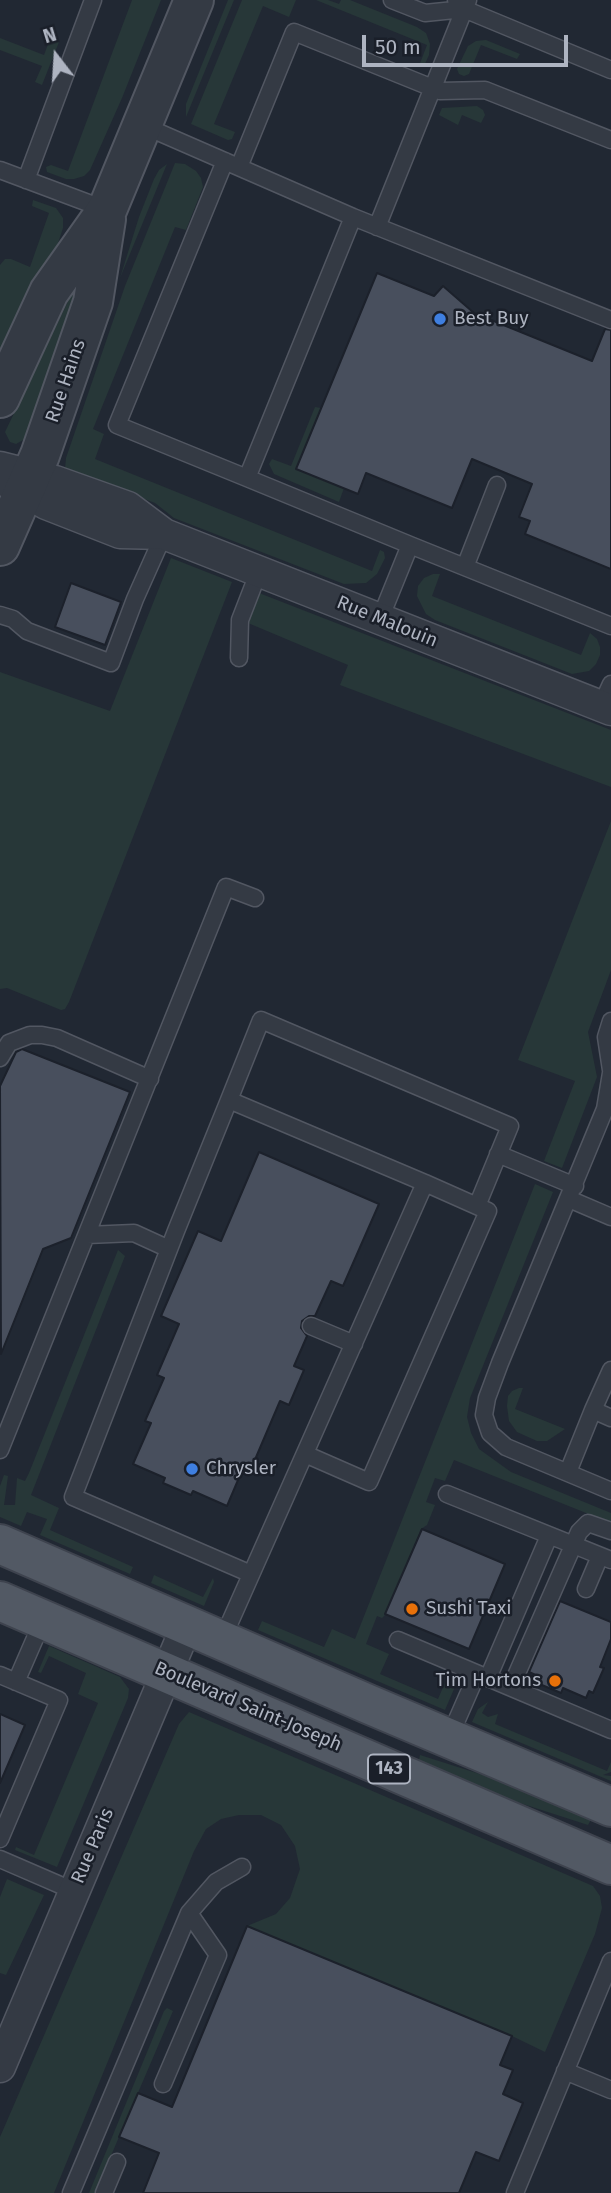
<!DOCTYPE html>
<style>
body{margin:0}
#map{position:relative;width:611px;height:2193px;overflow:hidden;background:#212833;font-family:"Fira Sans",sans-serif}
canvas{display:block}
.north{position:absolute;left:21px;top:21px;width:70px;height:70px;-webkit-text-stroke:5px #1a1f29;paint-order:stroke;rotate:343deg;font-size:19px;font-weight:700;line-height:28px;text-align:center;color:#aeb4c1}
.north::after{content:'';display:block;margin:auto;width:24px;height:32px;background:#aeb4c1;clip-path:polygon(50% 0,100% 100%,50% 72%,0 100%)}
.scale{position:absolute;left:362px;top:35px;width:206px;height:32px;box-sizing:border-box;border:4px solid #aeb4c1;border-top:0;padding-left:9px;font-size:21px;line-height:24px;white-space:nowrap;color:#aeb4c1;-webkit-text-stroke:5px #1a1f29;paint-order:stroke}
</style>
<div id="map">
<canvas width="611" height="2193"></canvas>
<div class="north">N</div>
<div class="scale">50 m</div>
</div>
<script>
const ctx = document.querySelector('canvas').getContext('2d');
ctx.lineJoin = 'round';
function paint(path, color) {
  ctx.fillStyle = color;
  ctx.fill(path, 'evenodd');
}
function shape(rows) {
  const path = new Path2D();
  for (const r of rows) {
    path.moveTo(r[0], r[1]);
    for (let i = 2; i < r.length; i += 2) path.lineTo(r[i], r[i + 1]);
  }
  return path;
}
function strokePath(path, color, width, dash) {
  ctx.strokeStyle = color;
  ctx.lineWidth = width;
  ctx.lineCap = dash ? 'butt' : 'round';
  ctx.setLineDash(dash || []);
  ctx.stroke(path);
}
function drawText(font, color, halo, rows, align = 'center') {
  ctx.font = font + ' "Fira Sans",sans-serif';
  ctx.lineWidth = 5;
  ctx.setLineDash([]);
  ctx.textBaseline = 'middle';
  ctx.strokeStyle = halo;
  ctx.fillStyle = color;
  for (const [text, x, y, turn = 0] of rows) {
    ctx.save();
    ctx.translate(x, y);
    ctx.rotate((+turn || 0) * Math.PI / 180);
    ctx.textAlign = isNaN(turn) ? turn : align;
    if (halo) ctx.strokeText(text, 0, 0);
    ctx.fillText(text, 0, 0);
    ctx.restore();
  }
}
paint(shape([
 [132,0,161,0,122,98,90,170,84,176,74,179,66,179,47,172,46,167,51,165,68,171],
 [228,0,234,0,186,117,186,104],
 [242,0,296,0,289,17,263,6,214,124,235,132,232,139,228,140,191,124],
 [316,0,328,0,339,4,341,0,350,0,417,27,426,33,430,44,429,55,424,66,419,66,427,45],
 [0,38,44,55,50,39,59,42,42,85,35,82,42,66,0,50],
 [486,40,520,54,517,59,481,45,469,74,464,76,459,74,457,69,468,46,476,41],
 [477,106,483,110,485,115,481,123,462,115,458,125,439,115,442,108],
 [175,163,185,164,196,171,201,178,203,187,186,230,175,227,93,429,104,434,95,459,372,571,380,550,384,552,385,558,377,574,366,583,344,584,174,518,155,503,65,469,66,458,125,286],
 [167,164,120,278,139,217,154,179,159,170],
 [33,200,56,208,63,218,63,228,58,243,0,352,0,265,5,259,11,259,30,267,49,213,32,206],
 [72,293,76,295,25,439,16,444,10,442,5,432],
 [315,407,321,408,296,469,344,488,339,502,274,474,269,464,272,459,291,466],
 [171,558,232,582,69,1002,65,1009,61,1010,7,988,0,989,0,672,110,711],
 [433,574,440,574,432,596,581,655,590,633,597,639,600,647,600,655,596,664,589,671,572,674,435,620,426,614,417,596,418,586,424,578],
 [259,593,611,730,611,787,340,685,348,665,248,623],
 [611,821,611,970,588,1032,597,1077,562,1168,544,1161,575,1081,518,1060],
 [535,1184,553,1192,470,1398,467,1417,471,1433,479,1449,511,1472,611,1513,611,1523,454,1460,445,1481,435,1478,426,1502,435,1505,427,1525,421,1529,386,1614,382,1618,377,1616,366,1644,389,1654,380,1674,438,1699,447,1678,457,1682,445,1710,258,1630,262,1621,324,1647,332,1629,355,1639],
 [118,1250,125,1256,31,1495,59,1508,50,1530,133,1567,130,1574,40,1535,47,1519,27,1512,21,1526,0,1517,0,1486,4,1475,8,1476,4,1505,15,1505,17,1478,25,1481,29,1473],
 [519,1388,523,1388,515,1409,565,1429,547,1441,537,1441,517,1432,509,1421,507,1406,508,1396,512,1391],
 [154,1575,203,1597,213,1578,214,1582,204,1606,151,1583],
 [49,1646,120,1677,129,1689,128,1698,57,1867,15,1850,16,1847,34,1855,98,1703,78,1694,86,1673,49,1656,41,1673,38,1672],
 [488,1702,482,1713,488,1717,498,1714,495,1724,607,1771,611,1762,611,1772,603,1775,611,1776,611,1781,472,1722,478,1709],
 [189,1712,593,1886,600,1896,602,1908,595,1934,545,2052,512,2036,247,1926,276,1914,290,1898,300,1869,295,1846,281,1825,261,1815,239,1815,221,1819,206,1829,194,1851,54,2193,0,2193,0,2137,179,1724],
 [420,1755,505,1782,592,1818,588,1825,492,1794,418,1764],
 [7,1879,44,1895,6,1975,0,1973,0,1897],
 [167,2008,173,2011,95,2193,89,2193,164,2011]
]), '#273738');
const building = shape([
 [377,273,434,296,443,286,474,313,592,361,605,329,611,330,611,569,525,534,530,521,519,517,532,484,472,459,452,508,366,473,358,494,296,469,377,273],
 [71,583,121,602,105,645,55,627,71,583],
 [22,1049,130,1092,71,1238,43,1249,1,1354,0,1086,16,1052,22,1049],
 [259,1152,379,1204,343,1286,331,1281,315,1316,309,1316,302,1321,301,1328,307,1336,294,1366,304,1370,289,1405,280,1401,251,1469,244,1466,227,1506,193,1491,191,1495,163,1483,165,1478,133,1464,151,1423,145,1421,164,1378,157,1375,179,1324,161,1316,198,1231,221,1241,259,1152],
 [422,1529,505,1564,469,1649,385,1614,422,1529],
 [560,1601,611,1622,611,1639,600,1667,604,1668,593,1693,589,1691,586,1698,563,1688,561,1693,537,1683,540,1677,529,1672,560,1601],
 [0,1714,25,1725,0,1783,0,1714],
 [247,1926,512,2036,500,2065,513,2070,503,2094,523,2103,499,2161,476,2152,459,2193,143,2193,159,2153,119,2137,138,2093,172,2107,247,1926]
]);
paint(building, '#484f5d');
strokePath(building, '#1c212b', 2);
const service = shape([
 [392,0,425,13,464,9],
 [456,0,464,9,611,70],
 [142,125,353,217,611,320],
 [225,161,117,425,247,478],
 [239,167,294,32,440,91,485,90,611,140],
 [0,170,107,210],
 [26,180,93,0],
 [353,217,247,478,410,545],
 [377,227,468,0],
 [465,567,497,485],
 [0,615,13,619,27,631,111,663,135,599,164,534],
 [380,619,410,545,611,626],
 [239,658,240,620,259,571],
 [601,706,611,684],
 [611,1021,606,1037,611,1070],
 [0,1058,9,1043,30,1035,42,1035,57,1038,150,1079],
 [611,1073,605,1109,500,1363,487,1398,484,1415,490,1433,506,1447,611,1491],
 [229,1100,261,1020,510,1126,477,1206],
 [498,1154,575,1186],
 [569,1199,611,1217],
 [87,1235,134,1233,169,1249],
 [311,1326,354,1344],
 [593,1410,611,1370],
 [0,1450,226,887,255,898],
 [568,1472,593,1410,611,1418],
 [447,1494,611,1560],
 [549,1536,488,1678,611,1730],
 [251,1574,73,1497,176,1231,229,1100,425,1183],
 [586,1589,600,1556],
 [222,1640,425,1183,488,1211,369,1482,305,1454],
 [398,1640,488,1678],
 [0,1675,59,1700,0,1839],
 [16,1682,43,1620],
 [511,1687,579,1532,588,1523,611,1531],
 [449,1738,477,1674],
 [0,1859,74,1891],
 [565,2071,611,2090],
 [163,2084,218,1955,189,1913],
 [71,2193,189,1913,216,1882,242,1867],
 [104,2193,117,2162],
 [515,2193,611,1961]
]);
const minor = shape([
 [0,467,55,481,128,507,164,534,611,710],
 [7,482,46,504,120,533,164,534],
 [0,2067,187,1625]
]);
const tertiary = shape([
 [0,398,49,292,107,210,194,0],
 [0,546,40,455,93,302,106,219]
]);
const primary = shape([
 [0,1544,368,1704,611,1807],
 [0,1601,611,1865]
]);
strokePath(service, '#525762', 19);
strokePath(minor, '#525762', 33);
strokePath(tertiary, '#525762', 42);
strokePath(primary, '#3e434e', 42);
strokePath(service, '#343a44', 16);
strokePath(minor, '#343a44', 30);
strokePath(tertiary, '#343a44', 38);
strokePath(primary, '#525964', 38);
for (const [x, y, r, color] of [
 [440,319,7,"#3f7fe0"],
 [192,1469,7,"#3f7fe0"],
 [412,1609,7,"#e8710a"],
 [555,1681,7,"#e8710a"]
]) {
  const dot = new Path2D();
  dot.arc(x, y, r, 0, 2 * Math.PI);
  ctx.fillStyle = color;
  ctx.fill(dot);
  strokePath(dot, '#1a1f29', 2.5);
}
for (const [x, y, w] of [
 [389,1769,42]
]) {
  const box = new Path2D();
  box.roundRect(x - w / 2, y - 14.5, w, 29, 5);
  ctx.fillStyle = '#1a1f29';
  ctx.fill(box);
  strokePath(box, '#aeb4c1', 2);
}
drawText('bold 18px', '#aeb4c1', null, [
 ["143",389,1769]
]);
drawText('19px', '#aeb4c1', '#1a1f29', [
 ["Best Buy",454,319],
 ["Chrysler",206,1469],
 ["Sushi Taxi",426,1609],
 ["Tim Hortons",541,1681,"right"]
], 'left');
drawText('19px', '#aeb4c1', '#1a1f29', [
 ["Rue Hains",66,381,-71],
 ["Rue Malouin",387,622,22],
 ["Boulevard Saint-Joseph",248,1707,23],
 ["Rue Paris",93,1846,-67]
]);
</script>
